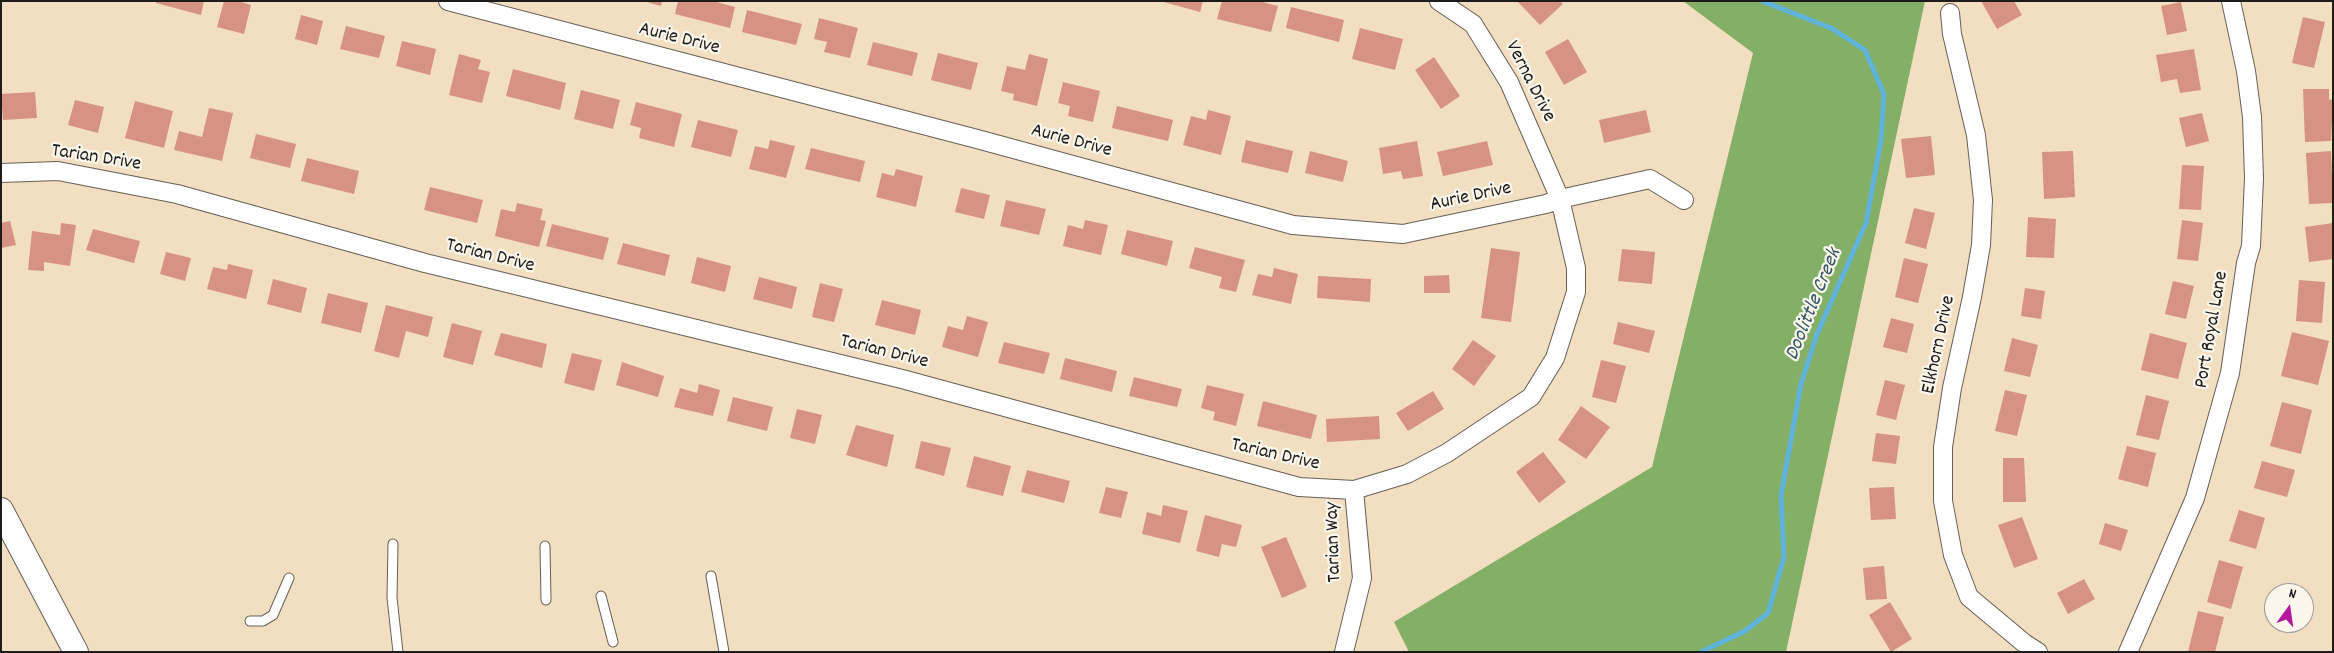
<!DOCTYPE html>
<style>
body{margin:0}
#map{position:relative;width:2334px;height:653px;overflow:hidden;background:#f2dec0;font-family:Dekko,sans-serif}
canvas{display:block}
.frame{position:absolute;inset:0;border:2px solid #1c1c1c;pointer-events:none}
.north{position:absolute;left:2264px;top:583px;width:50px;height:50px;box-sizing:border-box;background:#fbf7ec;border:1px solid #a29f99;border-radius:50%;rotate:14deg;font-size:14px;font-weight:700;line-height:20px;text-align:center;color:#1c1c1c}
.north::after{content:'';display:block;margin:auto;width:18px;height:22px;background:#b5179e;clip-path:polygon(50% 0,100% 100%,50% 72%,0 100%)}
</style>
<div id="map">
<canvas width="2334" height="653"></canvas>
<div class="frame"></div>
<div class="north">N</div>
</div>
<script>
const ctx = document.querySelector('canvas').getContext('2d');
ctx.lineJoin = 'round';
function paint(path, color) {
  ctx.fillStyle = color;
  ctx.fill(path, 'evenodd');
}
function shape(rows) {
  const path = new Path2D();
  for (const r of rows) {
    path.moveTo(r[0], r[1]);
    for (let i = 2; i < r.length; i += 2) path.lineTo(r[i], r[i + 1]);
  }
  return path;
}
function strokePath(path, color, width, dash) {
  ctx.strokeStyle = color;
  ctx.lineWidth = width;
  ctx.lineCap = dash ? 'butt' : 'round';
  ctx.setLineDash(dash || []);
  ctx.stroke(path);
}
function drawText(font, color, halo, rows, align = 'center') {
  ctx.font = font + ' Dekko,sans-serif';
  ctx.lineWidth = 4.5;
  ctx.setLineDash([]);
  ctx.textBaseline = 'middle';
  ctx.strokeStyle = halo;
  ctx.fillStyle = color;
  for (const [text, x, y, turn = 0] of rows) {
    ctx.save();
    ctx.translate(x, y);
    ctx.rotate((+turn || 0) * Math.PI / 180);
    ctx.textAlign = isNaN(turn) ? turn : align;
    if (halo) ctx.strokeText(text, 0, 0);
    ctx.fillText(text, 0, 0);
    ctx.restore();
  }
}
paint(shape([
 [1683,1,1925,1,1786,652,1409,652,1394,622,1652,467,1753,53]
]), '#84af66');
strokePath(shape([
 [1701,652,1745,631,1768,613,1784,557,1781,495,1801,384,1817,334,1866,223,1881,140,1884,94,1865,50,1831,28,1762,1]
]), '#60b4dc', 5);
paint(shape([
 [156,1,204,1,201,15,156,3],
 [224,1,238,1,251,5,244,34,217,27],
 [643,1,662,1,661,6],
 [678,1,713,1,735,7,730,28,675,14],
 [1160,1,1203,1,1200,12],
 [1222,1,1259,1,1278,6,1271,32,1217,19],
 [1517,1,1560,1,1563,4,1540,25],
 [1981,1,2014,1,2022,15,1997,29],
 [2181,2,2187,31,2167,35,2161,6],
 [1291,7,1344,20,1339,42,1286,28],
 [747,10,802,24,796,45,742,32],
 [301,15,323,21,317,45,295,39],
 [2303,17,2325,22,2314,68,2292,63],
 [819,18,858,28,850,58,824,52,827,42,814,39],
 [346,26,385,36,379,58,340,49],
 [1360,28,1403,39,1395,70,1352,59],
 [1568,39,1587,72,1564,85,1545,52],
 [402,41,436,49,430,75,396,66],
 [873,42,918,53,912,76,867,65],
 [2194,49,2201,90,2180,93,2177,79,2161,82,2156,55],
 [938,53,978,63,971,90,931,80],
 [459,54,481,60,478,69,490,72,482,103,449,95],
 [1029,54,1048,59,1037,106,1013,100,1014,94,1001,91,1007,66,1025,70],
 [1434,57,1460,96,1441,109,1415,70],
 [513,69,566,83,560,110,506,96],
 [1063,82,1100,91,1093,122,1068,116,1070,106,1058,103],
 [2303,89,2329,89,2329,100,2333,99,2331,141,2305,142],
 [581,90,620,100,613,129,574,119],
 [35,92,37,118,3,120,1,94],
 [75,100,104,107,98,133,68,125],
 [135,101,173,111,164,148,125,138],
 [636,102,682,114,674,147,639,138,641,128,630,125],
 [1117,106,1173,120,1168,141,1112,128],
 [209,108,233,113,222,161,174,150,179,131,202,137],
 [1208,110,1231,116,1221,155,1183,145,1191,116,1206,120],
 [1646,110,1651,132,1604,143,1599,120],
 [2202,113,2209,141,2186,147,2179,118],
 [698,120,738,130,731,157,691,147],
 [256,134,296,144,290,168,250,158],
 [1931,136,1935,175,1906,178,1901,139],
 [770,140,795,146,786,178,749,169,755,146,768,149],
 [1246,140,1293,151,1288,173,1241,162],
 [1417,141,1423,176,1403,179,1401,171,1383,174,1379,148],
 [1487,141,1493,165,1443,176,1437,152],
 [811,148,865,161,860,182,805,169],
 [1310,151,1348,161,1343,182,1305,173],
 [2073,151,2075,197,2044,199,2042,152],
 [2331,151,2333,203,2309,204,2306,153],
 [307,158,359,171,354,194,301,181],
 [2182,165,2204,166,2201,210,2179,209],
 [896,169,923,176,916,207,876,197,882,173,894,176],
 [430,187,483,200,477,223,424,210],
 [961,188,990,195,984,219,955,212],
 [1006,200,1046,209,1039,235,1000,226],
 [517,203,543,209,540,220,546,221,539,247,495,236,501,209,515,212],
 [1914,208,1935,213,1926,249,1905,243],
 [2028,217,2056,219,2054,258,2026,257],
 [1085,220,1108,225,1101,255,1063,246,1068,225,1083,229],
 [2182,220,2203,223,2198,261,2177,259],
 [10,221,16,245,1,248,1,223],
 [61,223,76,225,70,266,44,262,44,271,28,270,32,231,60,235],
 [2333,223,2333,259,2309,262,2305,227],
 [552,224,609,238,603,260,546,246],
 [93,229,140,241,134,263,86,250],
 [1127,230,1173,241,1167,266,1121,254],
 [623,243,670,255,665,276,617,264],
 [1195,247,1245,260,1236,292,1219,288,1222,277,1189,268],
 [1491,248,1520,252,1511,322,1481,318],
 [1622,249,1655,252,1652,284,1618,281],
 [166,252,191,258,185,281,160,274],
 [697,257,731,266,725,292,691,283],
 [1904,258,1928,264,1918,303,1895,297],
 [228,264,253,270,246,299,207,289,213,267,227,270],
 [1274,268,1298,274,1291,304,1252,295,1258,274,1272,277],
 [1449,275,1450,293,1424,293,1424,276],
 [1318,276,1371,279,1370,302,1317,298],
 [759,277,797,287,792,309,753,299],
 [273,279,307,288,301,313,267,304],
 [2299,280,2325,282,2322,323,2296,321],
 [2173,281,2194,286,2186,319,2165,314],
 [820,283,843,289,834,322,812,317],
 [2025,288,2045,291,2041,319,2021,316],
 [328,293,368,303,361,333,321,323],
 [882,300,921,310,915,335,875,325],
 [386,305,433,317,428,337,406,331,399,358,374,351],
 [967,316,988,322,978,357,942,347,948,326,963,330],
 [1891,318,1914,324,1907,353,1883,347],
 [1618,322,1655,331,1649,353,1613,344],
 [452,323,482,331,473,365,443,357],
 [2292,332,2329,341,2318,385,2281,376],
 [501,333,547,344,542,368,494,355],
 [2150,333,2187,343,2178,379,2141,370],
 [2012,338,2038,345,2030,377,2004,371],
 [1473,340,1496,356,1474,386,1452,369],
 [1004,342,1050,353,1044,374,998,363],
 [572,353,602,360,594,391,564,383],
 [1065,358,1117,371,1112,392,1060,379],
 [1601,360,1626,366,1616,403,1592,397],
 [622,362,664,376,658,397,616,385],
 [1134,377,1182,389,1177,407,1129,396],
 [1885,380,1905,385,1896,420,1876,415],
 [699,384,720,390,713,416,674,407,680,388,697,393],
 [1207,385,1244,394,1236,426,1213,420,1215,412,1201,408],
 [2005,390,2027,395,2017,436,1995,431],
 [1433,391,1444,409,1408,431,1396,413],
 [2146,395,2169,401,2159,440,2136,435],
 [733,397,773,407,767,431,727,421],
 [1263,401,1317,415,1311,439,1257,426],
 [2282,402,2312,410,2301,454,2270,446],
 [1581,406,1610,427,1586,459,1558,440],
 [797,409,822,415,815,444,790,438],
 [1379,416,1380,439,1327,442,1326,419],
 [856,425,894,435,887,467,846,455],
 [1876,433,1900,436,1896,464,1872,461],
 [921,441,951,448,944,476,915,468],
 [2127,446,2156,453,2148,487,2118,479],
 [1543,452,1566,482,1539,503,1516,472],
 [974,456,1011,466,1003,496,966,487],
 [2003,458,2024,458,2026,502,2003,502],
 [2262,461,2295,470,2287,497,2254,488],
 [1027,470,1070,481,1064,503,1021,492],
 [1106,487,1128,492,1121,518,1099,513],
 [1894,487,1896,519,1871,520,1869,488],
 [1163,505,1188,511,1180,543,1142,534,1147,512,1161,516],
 [2239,510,2265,518,2256,549,2229,541],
 [1205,515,1242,525,1236,547,1222,544,1219,557,1196,551],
 [2022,517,2038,559,2014,568,1998,525],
 [2105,523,2128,530,2121,551,2099,544],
 [1286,537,1307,587,1282,598,1261,547],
 [2219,560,2243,567,2231,609,2207,602],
 [1884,566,1887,599,1866,600,1863,568],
 [2084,579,2095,599,2068,614,2057,593],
 [1890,602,1912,639,1891,652,1869,615],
 [2198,611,2224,617,2215,652,2188,652]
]), '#d69383');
const lane = shape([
 [393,544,392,598,398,652],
 [545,546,546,600],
 [711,576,724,652],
 [601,596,613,642],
 [250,621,263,621,273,615,289,578]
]);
const street = shape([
 [448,1,977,139,1293,225,1403,234,1546,204,1560,199,1650,179,1684,200],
 [1950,13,1952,34,1976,135,1983,200,1981,245,1972,297,1952,388,1943,447,1943,501,1953,555,1969,597,2024,643,2038,652],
 [1,173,58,171,177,194,425,263,902,379,1299,487,1354,490,1407,474,1447,453,1531,397,1555,358,1576,292,1576,268,1560,199,1509,82,1473,24,1439,1],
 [1344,652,1362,578,1354,490],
 [2128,652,2195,498,2230,373,2246,263,2251,246,2254,178,2252,117,2246,71,2231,1]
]);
const secondary = shape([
 [1,510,76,652]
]);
strokePath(lane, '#676055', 11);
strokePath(street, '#676055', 20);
strokePath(secondary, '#676055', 26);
strokePath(lane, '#fff', 9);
strokePath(street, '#fff', 18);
strokePath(secondary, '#fff', 24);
drawText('20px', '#1c1c1c', '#fbf7ec', [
 ["Aurie Drive",679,40,14],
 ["Verna Drive",1529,82,63],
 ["Aurie Drive",1071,142,15],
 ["Tarian Drive",96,159,9],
 ["Aurie Drive",1471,198,-12],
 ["Tarian Drive",490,257,14],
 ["Port Royal Lane",2213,330,-80],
 ["Elkhorn Drive",1940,345,-78],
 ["Tarian Drive",884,353,14],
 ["Tarian Drive",1275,456,13],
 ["Tarian Way",1335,542,-92]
]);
drawText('italic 21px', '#375969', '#fbf7ec', [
 ["Doolittle Creek",1815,305,-68]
]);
</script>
